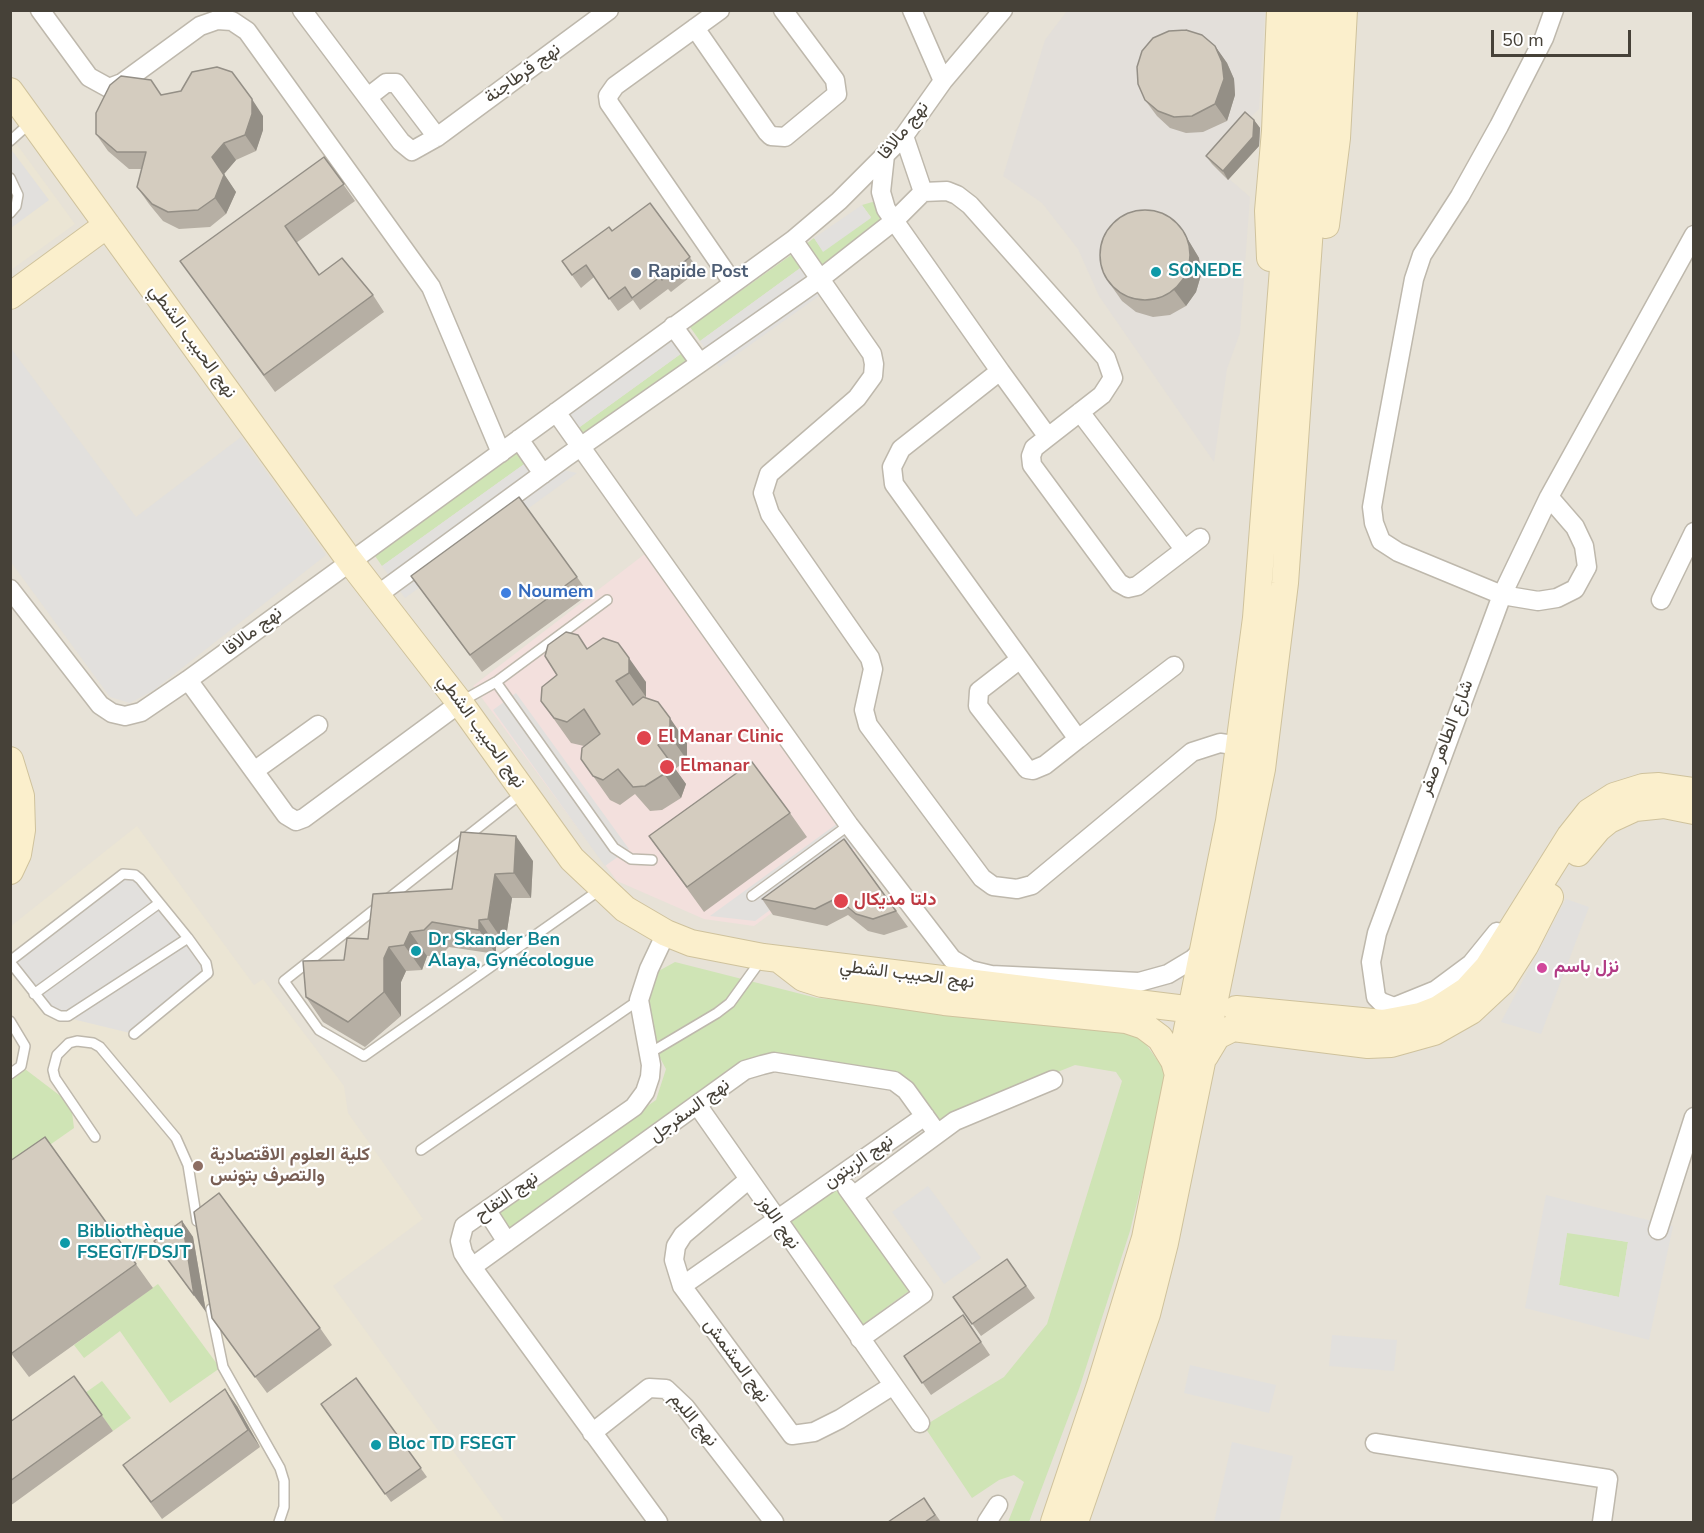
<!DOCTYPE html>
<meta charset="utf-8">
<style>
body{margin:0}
#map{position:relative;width:1704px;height:1533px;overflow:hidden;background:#f3f0e9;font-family:"Nunito Sans",sans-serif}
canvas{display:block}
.frame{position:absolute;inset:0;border:12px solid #464138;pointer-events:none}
.scale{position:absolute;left:1491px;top:30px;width:140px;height:27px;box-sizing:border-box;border:3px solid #464138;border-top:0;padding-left:8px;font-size:18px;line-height:21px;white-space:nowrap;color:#464138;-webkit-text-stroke:4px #fff;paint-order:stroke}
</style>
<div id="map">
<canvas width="1704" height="1533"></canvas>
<div class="frame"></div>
<div class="scale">50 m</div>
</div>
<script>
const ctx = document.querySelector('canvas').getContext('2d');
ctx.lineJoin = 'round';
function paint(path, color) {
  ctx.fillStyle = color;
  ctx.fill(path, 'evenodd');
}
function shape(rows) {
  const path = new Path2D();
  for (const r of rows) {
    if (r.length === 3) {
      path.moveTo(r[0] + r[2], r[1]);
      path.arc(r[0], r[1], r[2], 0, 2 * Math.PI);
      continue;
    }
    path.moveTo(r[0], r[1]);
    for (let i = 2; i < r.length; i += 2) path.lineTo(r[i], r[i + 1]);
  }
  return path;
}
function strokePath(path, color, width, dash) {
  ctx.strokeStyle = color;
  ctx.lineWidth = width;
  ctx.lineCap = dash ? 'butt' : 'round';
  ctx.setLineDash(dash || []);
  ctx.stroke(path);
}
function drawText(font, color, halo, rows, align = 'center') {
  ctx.font = font + ' "Nunito Sans",Vazirmatn,sans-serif';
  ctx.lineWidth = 4.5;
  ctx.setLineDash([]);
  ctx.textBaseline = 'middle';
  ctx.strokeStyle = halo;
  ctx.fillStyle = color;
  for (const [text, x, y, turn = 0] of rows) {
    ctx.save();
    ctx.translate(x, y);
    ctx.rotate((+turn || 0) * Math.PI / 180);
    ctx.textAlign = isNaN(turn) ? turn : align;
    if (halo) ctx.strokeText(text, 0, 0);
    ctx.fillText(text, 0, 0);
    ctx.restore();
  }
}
paint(shape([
 [11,11,1693,11,1693,1522,11,1522]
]), '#e7e2d7');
paint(shape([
 [1067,11,1265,11,1259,109,1209,158,1212,164,1250,197,1240,333,1227,369,1214,462,1099,296,1078,249,1042,203,1003,176,1045,40]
]), '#e3dfda');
paint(shape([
 [10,135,75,224,11,270,10,270],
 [137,826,254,985,263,979,344,1086,348,1113,423,1219,333,1286,505,1522,11,1522,11,926]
]), '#ebe5d4');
paint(shape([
 [646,553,860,848,754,926,704,919,617,881,473,686]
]), '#f3e0dd');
paint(shape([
 [876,201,887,215,880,223,821,266,806,244,814,238,823,251,871,217,862,205],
 [794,253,803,266,700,341,690,327],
 [682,353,688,361,583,436,577,429],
 [518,450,527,462,382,566,373,553],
 [675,962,817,998,1135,1029,1168,1075,1130,1231,1079,1389,1029,1522,1008,1522,1024,1482,1014,1475,999,1480,972,1498,924,1426,1004,1377,1047,1324,1122,1081,1116,1072,1075,1065,935,1121,901,1075,759,1056,510,1234,496,1212,656,1100,666,1069,650,1039,645,999,655,973],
 [21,1066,71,1104,74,1128,11,1172,11,1074],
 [836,1189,909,1291,862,1325,789,1222],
 [1567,1232,1628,1242,1619,1297,1559,1285],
 [158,1284,220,1368,170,1403,120,1331,84,1358,74,1345],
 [102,1381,131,1418,113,1431,85,1393]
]), '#cfe4b5');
paint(shape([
 [10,148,49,200,11,228,10,228],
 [862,205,871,218,823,252,814,238],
 [803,266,823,293,719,367,700,341],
 [673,339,682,353,577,429,567,415],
 [10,347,136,517,241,437,326,555,154,690,130,703,110,697,11,562],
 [527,462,577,473,405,598,382,566],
 [516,693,629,849,605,866,493,710],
 [838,823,856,847,755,921,710,916],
 [135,875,208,968,134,1034,60,1016,11,962,119,877],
 [1566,899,1589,907,1541,1034,1501,1022],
 [928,1186,981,1258,944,1284,892,1212],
 [1546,1195,1673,1226,1649,1340,1525,1308],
 [1567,1233,1628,1242,1619,1297,1559,1285],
 [1332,1335,1397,1340,1394,1371,1329,1366],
 [1190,1365,1276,1385,1269,1413,1184,1393],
 [1232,1442,1293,1456,1279,1522,1214,1522]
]), '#e2e0dd');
const lane = shape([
 [10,141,30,123],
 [10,178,18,195,16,206,10,213],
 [496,682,614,848,631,859,652,860],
 [462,701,496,682,607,600],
 [522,793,284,981,319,1030,364,1056,601,889],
 [752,896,849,825],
 [10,961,123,874,135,875,140,879,188,938],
 [10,962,48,1010,60,1016,68,1016,188,938,206,963,208,973,134,1034],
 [34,994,158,904],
 [10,1021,25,1046,21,1066,10,1074],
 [648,1054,717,1013,730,1003,761,960],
 [95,1137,55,1078,53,1070,57,1055,69,1043,77,1041,93,1043,100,1047,176,1138,188,1165,197,1221],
 [421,1150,639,1000],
 [211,1309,223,1367,280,1468,284,1481,284,1507,279,1522]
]);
const street = shape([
 [40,10,89,77,109,88,122,83,200,26,217,20,232,21,247,31,431,287,501,453],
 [302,10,401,142,412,151,437,137,609,10],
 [720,10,615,86,608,96,609,103,733,283],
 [912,10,943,81],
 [695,28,767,132,771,136,785,137,837,94,835,80,783,10],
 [368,97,386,83,396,83,437,137],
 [904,136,923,192],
 [885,155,881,192,886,209,1000,371,901,449,892,467,894,484,1078,739,1174,666],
 [923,192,947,191,957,195,970,205,1106,358,1113,378,1102,395,1048,437,1034,448,1031,456,1032,465,1119,583,1128,588,1137,586,1200,538],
 [793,240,872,354,874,364,873,376,857,398,769,474,763,493,770,514,870,658,873,669,864,710,868,725,982,878,993,886,1017,889,1032,885,1192,752,1220,743,1241,746],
 [673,326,700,363],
 [1000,371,1048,437],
 [556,412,849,825,952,959,970,970,991,975,1139,982,1168,974,1193,959,1204,948],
 [1080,412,1184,549],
 [519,439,543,474],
 [1549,497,1575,527,1584,546,1587,567,1575,589,1557,598,1538,601,1502,595,1398,552,1381,541,1374,523,1372,507,1379,467,1414,279,1422,255,1460,196,1499,126,1544,38,1554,10],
 [10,589,100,705,112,713,125,716,141,712,188,680,793,240,839,201,904,136,943,81,1003,10],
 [376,596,566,457,820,279,894,221,923,192],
 [1661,600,1694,532],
 [1019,660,979,691,978,706,1027,769,1033,770,1045,765,1078,739],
 [188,680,286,815,296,821,304,818,460,703],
 [254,771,318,725],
 [1497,932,1471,964,1436,990,1394,1007,1381,1002,1376,997,1371,962,1377,933,1502,595,1549,497,1694,235],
 [698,1106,920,1423],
 [748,1180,683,1235,676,1246,674,1260,682,1286,792,1435,814,1432,840,1419,892,1386],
 [847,1188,923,1294,860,1339],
 [853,1196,955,1121,1053,1080],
 [487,1211,507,1242],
 [1658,1230,1694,1117],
 [472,1267,745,1070,762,1065,774,1062,894,1081,906,1090,937,1133],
 [682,1286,925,1116],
 [592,1433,649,1388,666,1389,685,1407,774,1522],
 [1375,1443,1608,1479,1602,1522],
 [658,1522,472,1267,463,1253,460,1241,464,1226,634,1107,645,1092,650,1077,651,1065,639,1000,649,969,666,933],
 [987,1522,998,1505]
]);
const secondary = shape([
 [10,91,350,561,460,703,572,859,625,909,666,933,691,943,763,957,1178,1008],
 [1326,225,1337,138,1344,10],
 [1270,258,1268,211,1275,131,1280,10],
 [10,296,107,225],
 [10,760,21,796,22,830,18,854,10,871],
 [1578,853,1598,829,1609,820,1635,808,1664,805,1694,811],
 [781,961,803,978,822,984,944,1002,1126,1020,1144,1026,1160,1038,1174,1061,1178,1075],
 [1236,1009,1383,1023,1420,1016,1438,1009,1467,990,1488,967,1570,836,1589,812,1614,796,1643,787,1659,786,1694,791],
 [1205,1056,1217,1036,1233,1028,1368,1045,1391,1044,1434,1032,1471,1011,1502,982,1525,946,1550,897],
 [1054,1522,1099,1388,1145,1238,1229,821,1256,618,1297,87,1299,10],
 [1075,1522,1147,1314,1165,1243,1262,769,1285,583,1320,85,1322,10]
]);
strokePath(lane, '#beb8ac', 12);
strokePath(street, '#beb8ac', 21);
strokePath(secondary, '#cfc29c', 28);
strokePath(lane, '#fff', 9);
strokePath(street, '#fff', 18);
strokePath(secondary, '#fbefcc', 26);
paint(shape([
 [1215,46,1227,63,1234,79,1235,95,1227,121,1203,132,1186,133,1170,128,1157,116,1145,100],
 [162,95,263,116,263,130,256,151,236,160,224,174,236,192,226,214,210,227,179,229,163,221,149,204,137,187,142,169,129,169,108,151,96,134],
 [1254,120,1260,128,1259,146,1228,180,1212,164,1206,156],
 [324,157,355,201,296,243,319,275,373,295,384,312,275,392,192,277],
 [650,203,699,270,671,292,668,289,640,310,633,300,618,311,594,277,581,288,562,261,612,231],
 [1179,226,1190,243,1199,258,1201,275,1196,292,1186,306,1170,315,1153,317,1136,312,1122,301,1110,284],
 [411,576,577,577,589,594,482,672],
 [587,649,646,682,646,697,645,698,687,743,687,760,675,769,686,784,681,798,662,810,650,811,635,794,620,805,610,800,581,759,584,746,571,743,541,701,557,675],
 [790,813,807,837,704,912,649,836],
 [844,839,908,927,884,935,868,931,848,915,827,926,773,915,762,899],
 [533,861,531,898,512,898,505,944,496,945,496,954,449,947,441,955,427,956,422,970,406,971,401,982,401,1016,365,1047,323,1022,306,997,368,939,452,889],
 [45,1137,153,1288,29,1377,10,1352],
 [182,1221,193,1237,206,1312,154,1241],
 [1007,1259,1035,1298,981,1336,953,1297],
 [963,1315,990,1355,931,1395,904,1356],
 [212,1318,320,1328,332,1345,267,1393],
 [74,1376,113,1431,10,1506,10,1422],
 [356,1378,427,1477,391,1502,321,1404],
 [237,1406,260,1447,162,1519,123,1465],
 [924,1498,941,1522,888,1522]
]), '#b6afa4');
paint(shape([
 [1215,46,1227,63,1234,79,1235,95,1227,121,1215,104],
 [252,99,263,116,263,130,256,151,245,135],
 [1254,120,1260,128,1259,146,1228,180,1223,171],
 [224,143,236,160,224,174,236,192,226,214,215,198,212,157],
 [1179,226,1190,243,1199,258,1201,275,1196,292,1186,306,1174,290],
 [629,658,646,682,646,697,629,673],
 [670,718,687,743,687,760,670,736],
 [669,760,686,784,681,798,664,774],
 [516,836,533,861,531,898,514,873],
 [495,874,512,898,505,944,488,919],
 [479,920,496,945,496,954,479,930],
 [410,932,427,956,422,970,404,945],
 [389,947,406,971,401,982,401,1016,384,992,384,958],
 [182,1221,193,1237,206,1312,194,1295],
 [225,1389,237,1406,260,1447,248,1430]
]), '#948f86');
const building = shape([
 [1186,30,1202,35,1215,46,1222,62,1224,79,1215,104,1192,116,1174,117,1158,111,1145,100,1138,84,1137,67,1142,51,1153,38,1169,31,1186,30],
 [217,67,232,72,252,99,252,114,245,135,224,143,212,157,224,175,215,198,198,210,168,212,152,204,137,187,146,152,117,152,96,134,96,113,110,85,121,76,151,80,161,95,181,91,192,72,217,67],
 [1245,112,1254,120,1253,137,1223,171,1206,156,1245,112],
 [324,157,344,184,285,226,319,275,342,258,373,295,264,375,180,261,324,157],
 [650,203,690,257,662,280,660,277,632,298,625,287,609,299,586,265,572,275,562,261,609,227,612,231,650,203],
 [1145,255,45],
 [519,497,577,577,470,655,411,576,519,497],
 [566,632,578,635,587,649,603,638,618,643,629,658,629,673,616,681,633,705,643,697,658,702,670,718,670,736,658,745,669,760,664,774,645,786,633,787,618,769,603,780,593,776,581,759,582,748,600,734,584,709,567,722,554,718,541,701,542,687,557,675,545,656,548,645,566,632],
 [752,762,790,813,687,887,649,836,752,762],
 [461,832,516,836,514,873,495,874,488,919,479,920,479,930,432,922,424,930,410,932,404,945,389,947,384,958,384,992,348,1022,306,997,303,961,344,960,347,938,368,939,373,894,452,889,461,832],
 [844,839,896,911,873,919,856,914,837,898,815,909,762,899,844,839],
 [45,1137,136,1264,12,1353,10,1351,10,1161,45,1137],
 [219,1193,320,1328,255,1377,212,1318,194,1212,219,1193],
 [182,1221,194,1295,154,1241,182,1221],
 [1007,1259,1026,1286,972,1324,953,1297,1007,1259],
 [963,1315,981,1342,922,1383,904,1356,963,1315],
 [74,1376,102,1415,10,1481,10,1422,74,1376],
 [356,1378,421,1468,385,1494,321,1404,356,1378],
 [225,1389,248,1430,151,1502,123,1465,225,1389],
 [924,1498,935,1515,925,1522,888,1522,924,1498]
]);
paint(building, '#d4ccbf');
strokePath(building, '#948f86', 1.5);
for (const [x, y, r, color] of [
 [1156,272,6,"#0f9aa8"],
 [636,273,6,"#5c6f8a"],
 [506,593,6,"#3f7fe0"],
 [644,738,8,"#e0444e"],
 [667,767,8,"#e0444e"],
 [841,901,8,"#e0444e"],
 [416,951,6,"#0f9aa8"],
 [1542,968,6,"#d1479c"],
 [198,1166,6,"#8d6e63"],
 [65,1243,6,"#0f9aa8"],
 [376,1445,6,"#0f9aa8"]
]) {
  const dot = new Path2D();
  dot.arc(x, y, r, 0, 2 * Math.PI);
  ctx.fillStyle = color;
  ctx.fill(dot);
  strokePath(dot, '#fff', 2);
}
drawText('18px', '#464138', '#fff', [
 ["نهج قرطاجنة",523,74,-36],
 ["نهج مالاقا",904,131,-51],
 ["نهج الحبيب الشطي",192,342,54],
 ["نهج مالاقا",253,632,-37],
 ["نهج الحبيب الشطي",481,732,54],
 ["شارع الطاهر صفر",1447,738,-69],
 ["نهج الحبيب الشطي",907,975,7],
 ["نهج السفرجل",690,1111,-36],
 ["نهج الزيتون",859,1162,-35],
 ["نهج التفاح",507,1197,-35],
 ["نهج اللوز",778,1223,55],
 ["نهج المشمش",736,1361,54],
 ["نهج الليم",693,1420,50]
]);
drawText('bold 18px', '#0d838f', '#fff', [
 ["SONEDE",1168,272],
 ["Dr Skander Ben",428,941],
 ["Alaya, Gynécologue",428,962],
 ["Bibliothèque",77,1233],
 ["FSEGT/FDSJT",77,1254],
 ["Bloc TD FSEGT",388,1445]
], 'left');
drawText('bold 18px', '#4e5e75', '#fff', [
 ["Rapide Post",648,273]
], 'left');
drawText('bold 18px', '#366cbe', '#fff', [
 ["Noumem",518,593]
], 'left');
drawText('bold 18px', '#be3a42', '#fff', [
 ["El Manar Clinic",658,738],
 ["Elmanar",680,767],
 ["دلتا مديكال",854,901]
], 'left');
drawText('bold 18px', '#b23c85', '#fff', [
 ["نزل باسم",1554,968]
], 'left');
drawText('bold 18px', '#785e54', '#fff', [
 ["كلية العلوم الاقتصادية",210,1156],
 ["والتصرف بتونس",210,1177]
], 'left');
</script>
